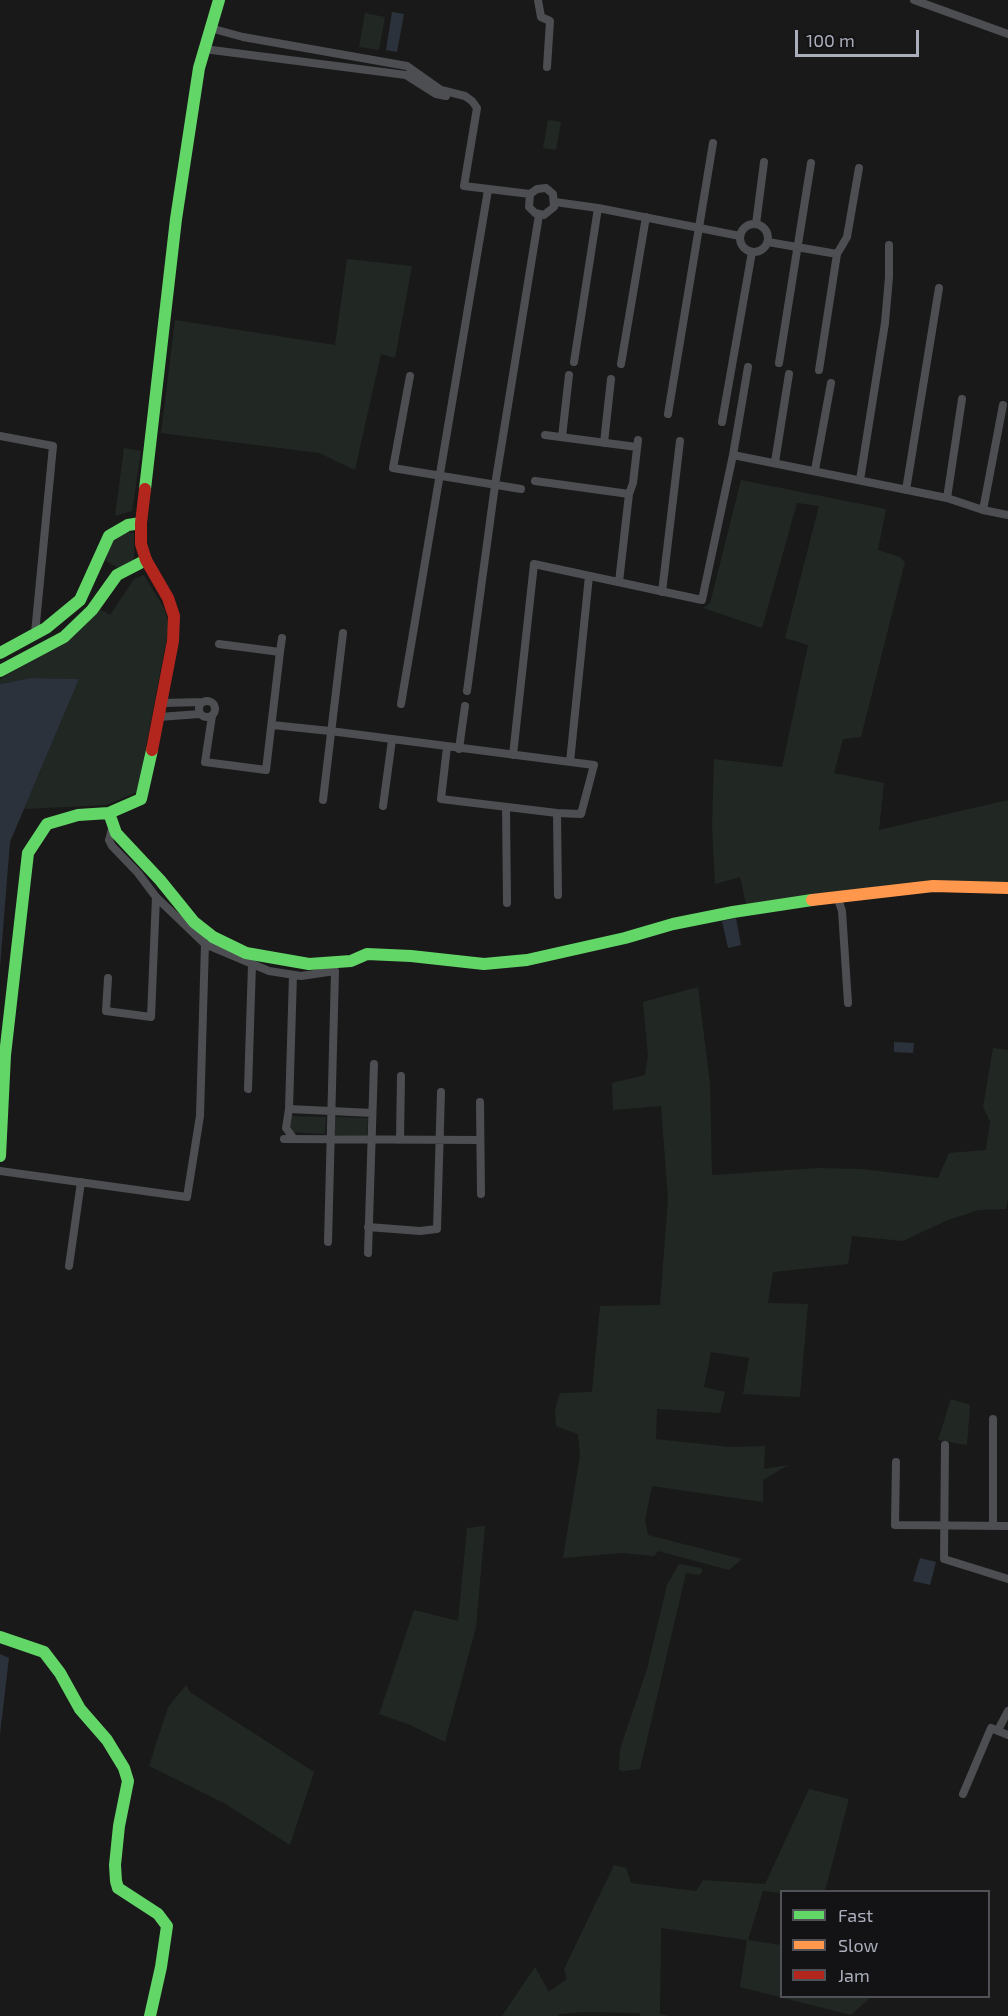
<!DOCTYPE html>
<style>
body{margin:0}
#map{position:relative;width:1008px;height:2016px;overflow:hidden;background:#191919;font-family:"Exo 2",sans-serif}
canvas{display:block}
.legend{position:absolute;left:780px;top:1890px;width:210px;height:108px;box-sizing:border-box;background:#131315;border:2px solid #4f5157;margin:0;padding:8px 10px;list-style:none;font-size:18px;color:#aaadba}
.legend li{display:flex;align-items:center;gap:12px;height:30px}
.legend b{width:30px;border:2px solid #4f5157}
.scale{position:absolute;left:795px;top:30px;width:124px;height:27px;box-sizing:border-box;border:3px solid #aaadba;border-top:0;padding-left:8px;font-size:18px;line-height:21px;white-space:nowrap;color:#aaadba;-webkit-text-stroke:4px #131315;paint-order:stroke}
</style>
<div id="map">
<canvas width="1008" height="2016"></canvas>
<ul class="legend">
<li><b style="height:8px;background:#63d668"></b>Fast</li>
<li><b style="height:8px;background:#ff974d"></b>Slow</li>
<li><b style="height:8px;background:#b3261e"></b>Jam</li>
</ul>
<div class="scale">100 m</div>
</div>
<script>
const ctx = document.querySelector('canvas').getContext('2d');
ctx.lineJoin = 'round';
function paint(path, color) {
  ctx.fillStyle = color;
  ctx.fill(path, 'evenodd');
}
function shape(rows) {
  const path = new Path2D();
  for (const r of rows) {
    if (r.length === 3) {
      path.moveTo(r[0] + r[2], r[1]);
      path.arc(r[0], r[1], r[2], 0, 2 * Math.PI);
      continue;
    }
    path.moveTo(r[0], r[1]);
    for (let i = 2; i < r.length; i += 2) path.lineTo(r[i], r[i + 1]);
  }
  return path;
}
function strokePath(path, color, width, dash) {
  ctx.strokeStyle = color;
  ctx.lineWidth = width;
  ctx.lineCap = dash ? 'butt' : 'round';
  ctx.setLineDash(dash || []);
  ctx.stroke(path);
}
paint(shape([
 [365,13,385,17,379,50,359,47],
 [548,120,561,122,556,150,543,148],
 [347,259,412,266,395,358,381,354,355,470,319,453,161,433,175,320,335,345],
 [124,448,141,451,132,511,115,516],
 [741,480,886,509,878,550,900,557,905,562,861,737,843,739,834,773,884,783,879,830,1008,800,1008,884,829,892,746,904,740,877,715,884,712,826,714,759,782,767,808,645,785,638,819,506,797,503,762,628,703,608,710,603],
 [125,532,134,533,134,563,120,569,106,561,110,540],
 [144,575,165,610,169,627,137,792,106,805,24,809,79,679,31,678,0,684,0,679,62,643,100,609,110,615,134,579],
 [698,987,710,1084,712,1175,817,1168,861,1169,938,1178,949,1153,986,1150,990,1121,983,1107,993,1048,1008,1050,1008,1197,1006,1209,979,1210,948,1220,903,1241,852,1236,848,1264,773,1272,768,1303,808,1304,800,1397,743,1394,749,1358,711,1352,704,1387,725,1392,720,1413,657,1409,656,1439,730,1447,765,1446,764,1469,788,1465,763,1480,763,1502,652,1486,645,1520,648,1535,742,1559,729,1570,658,1551,654,1556,622,1553,563,1558,580,1455,578,1434,556,1426,555,1410,560,1393,592,1392,600,1306,660,1305,668,1199,661,1106,613,1110,612,1083,645,1075,648,1055,643,1002],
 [286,1116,326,1117,325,1134,286,1132],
 [335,1117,368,1118,367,1136,334,1135],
 [951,1399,970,1405,967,1445,938,1440],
 [485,1526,476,1627,445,1742,408,1724,379,1714,414,1610,458,1621,467,1528],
 [679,1564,701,1568,703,1571,699,1575,686,1573,640,1769,624,1771,619,1770,620,1749,647,1669,667,1585],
 [186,1685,190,1692,314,1772,290,1845,224,1803,149,1766,168,1707],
 [809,1789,849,1799,825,1891,782,1892,781,1893,763,1891,748,1940,781,1945,782,1996,871,1997,851,2015,740,1987,747,1940,661,1928,660,2014,669,2016,640,2016,640,2013,583,2012,559,2014,558,2016,502,2016,535,1967,549,1992,567,1979,564,1969,614,1865,626,1868,631,1883,696,1891,703,1880,765,1884]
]), '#212823');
paint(shape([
 [392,12,404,14,397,52,386,50],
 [31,678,79,679,10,842,0,967,0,684],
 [736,918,741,945,728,948,722,921],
 [894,1042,914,1043,913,1053,894,1052],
 [920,1558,936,1562,930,1585,913,1581],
 [0,1654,9,1658,0,1734]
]), '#2c323b');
strokePath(shape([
 [538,0,541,17,550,21,547,67],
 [914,0,1008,34],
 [210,28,243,37,407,66,441,90,465,96,472,101,477,108,464,186,530,194,537,189,546,188,553,194,554,207,544,215,535,213,529,207,530,194],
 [204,49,406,75,436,94,446,96],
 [555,202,598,208,740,236],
 [756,224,764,162],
 [754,238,14],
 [768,242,837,254],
 [574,362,598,208],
 [779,363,811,163],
 [621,364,646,217],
 [819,370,837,254,847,237,859,168],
 [410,376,393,468,521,489],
 [668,414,713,143],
 [722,422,752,252],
 [545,435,637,447],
 [0,436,53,446,35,633],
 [562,437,569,375],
 [604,443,611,379],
 [733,455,947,498,983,510,1008,515],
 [775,462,789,374],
 [815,470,831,383],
 [860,480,885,323,889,277,889,245],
 [535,481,629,494],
 [906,490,939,288],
 [947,498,962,399],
 [983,510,1003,405],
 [619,582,629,494,633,483,638,440],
 [662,592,680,441],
 [280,652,282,638],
 [467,691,495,485,539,215],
 [207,709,8],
 [162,703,203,702],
 [401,704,488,190],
 [212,716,205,762,266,770,280,652,219,644],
 [159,717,200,714],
 [272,725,330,731,594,765,581,814,557,813,441,799,447,747],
 [459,749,465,706],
 [513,755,534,564,702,600,733,455,748,367],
 [570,762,589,576],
 [323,800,343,633],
 [383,806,392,740],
 [506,807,507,903],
 [557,813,558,895],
 [837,896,842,911,848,1003],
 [205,944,269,971,301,976,335,971,328,1242],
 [293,975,289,1109,286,1128,294,1139],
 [108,978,106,1011,151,1017,156,897],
 [248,1089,252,964],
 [480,1102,481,1194],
 [289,1109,372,1113],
 [284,1139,480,1140],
 [400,1140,401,1076],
 [0,1171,187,1197,200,1116,205,944,156,897,138,873,112,846,109,840,113,825],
 [368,1227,420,1231,437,1229,441,1092],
 [368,1253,374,1064],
 [69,1266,81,1182],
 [993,1419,993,1526],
 [945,1445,944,1559,1008,1579],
 [896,1462,895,1525,1008,1526],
 [998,1730,1008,1711],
 [963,1794,991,1728,1008,1735]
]), '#4d4e52', 8);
strokePath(shape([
 [145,489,176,219,199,68,219,0],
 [0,653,46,628,80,600,109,536,128,525,141,523],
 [0,671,64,637,92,610,117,575,146,560],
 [109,813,116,833,160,880,194,922,213,937,246,953,309,964,351,961,367,954,411,956,484,964,527,960,625,938,673,924,733,912,812,900],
 [0,1156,5,1055,28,853,47,824,78,815,109,813,141,799,152,750],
 [0,1637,44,1652,60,1673,80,1709,107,1740,124,1768,128,1781,119,1826,115,1865,116,1881,118,1888,158,1914,167,1926,161,1967,150,2016]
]), '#63d668', 12);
strokePath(shape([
 [812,900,933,886,1008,888]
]), '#ff974d', 12);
strokePath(shape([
 [145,489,141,523,141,544,146,560,168,598,174,616,173,641,152,750]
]), '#b3261e', 12);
</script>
